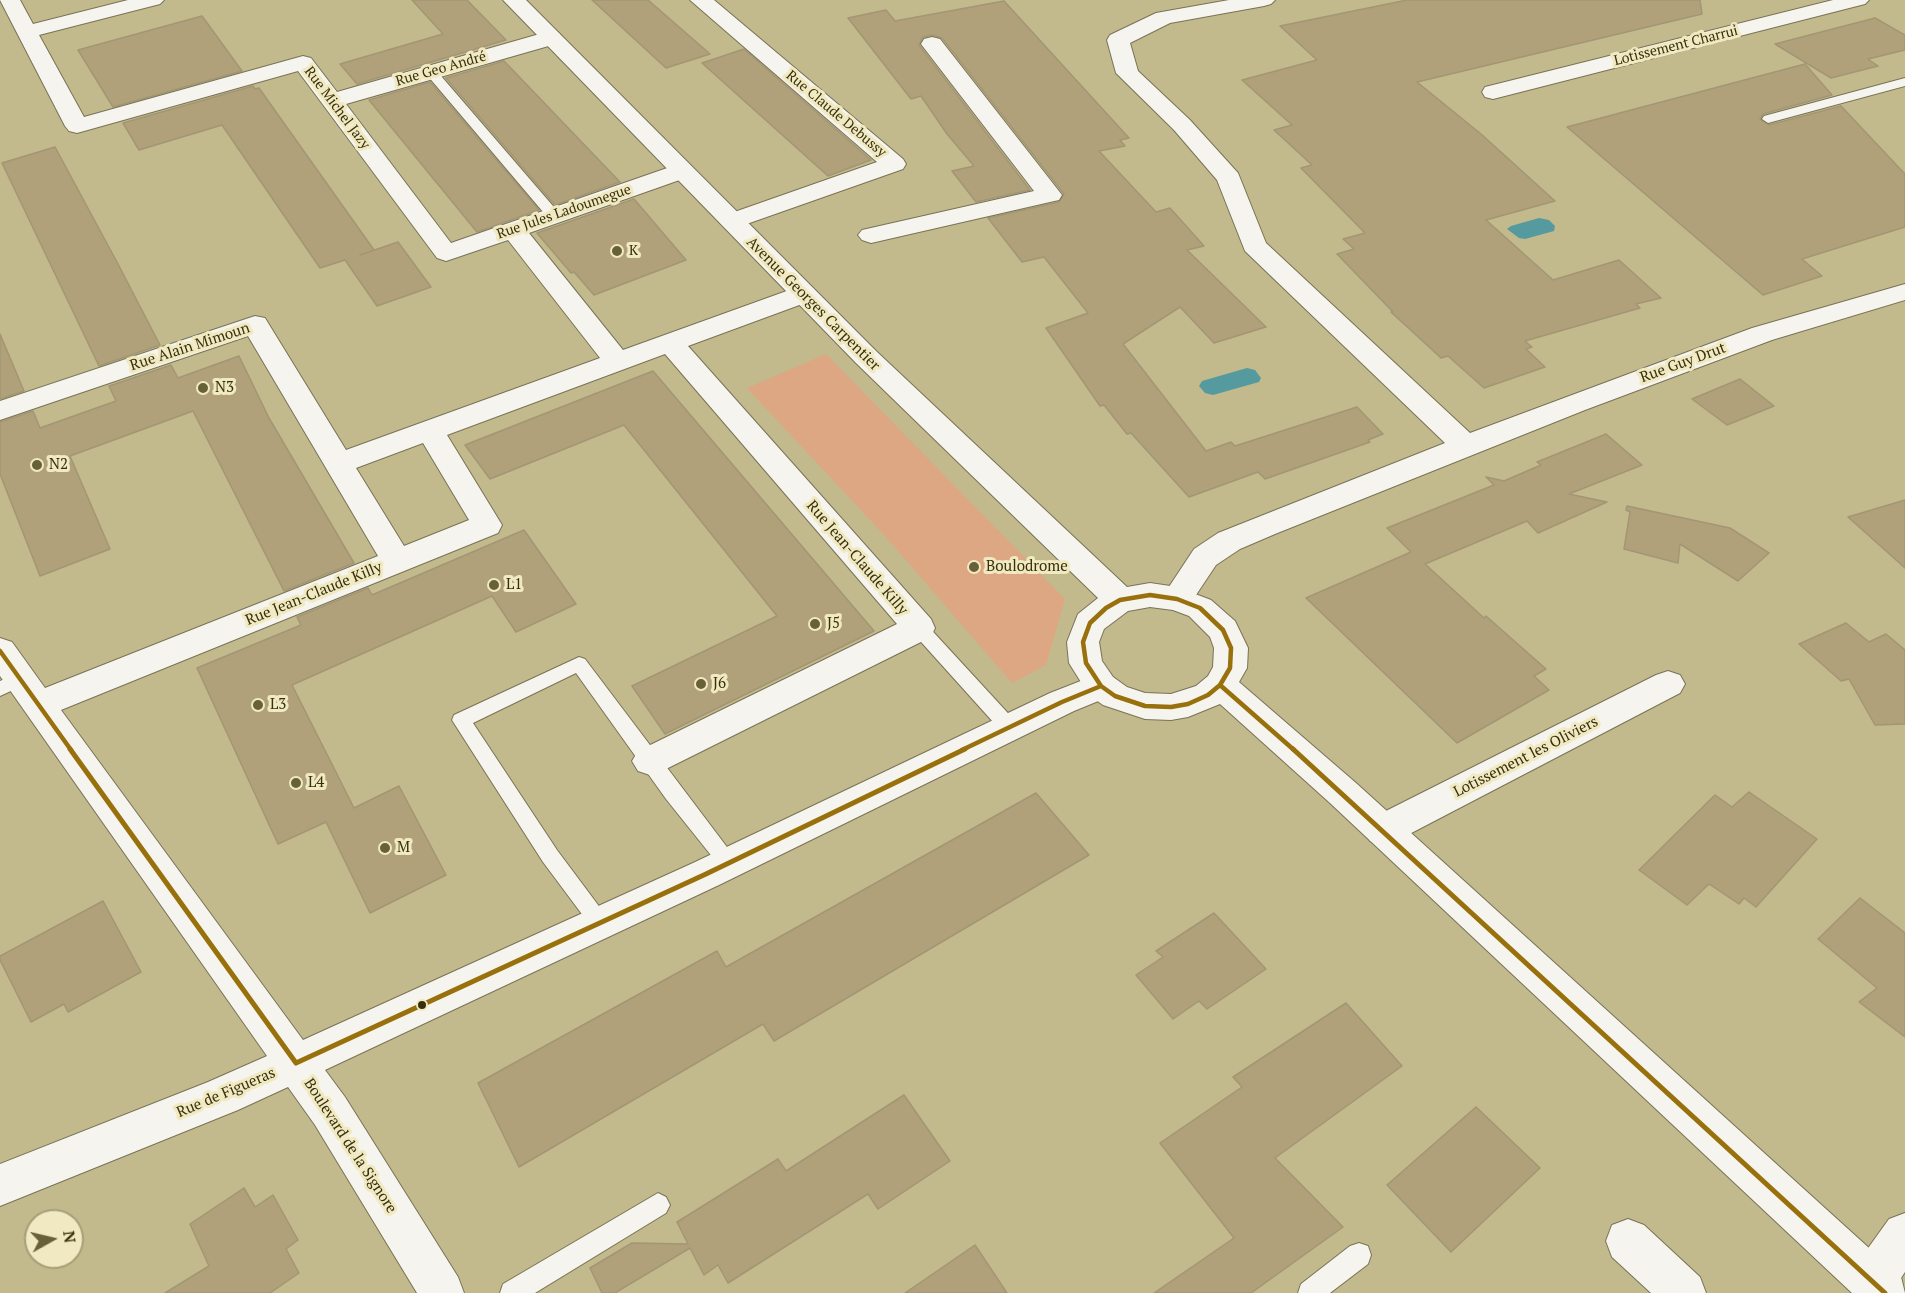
<!DOCTYPE html>
<meta charset="utf-8">
<style>
body{margin:0}
#map{position:relative;width:1905px;height:1293px;overflow:hidden;background:#c2b98c;font-family:"PT Serif",serif}
canvas{display:block}
.north{position:absolute;left:24px;top:1209px;width:60px;height:60px;box-sizing:border-box;background:#f0e9c1;border:2px solid #a69f79;border-radius:50%;rotate:82deg;font-size:16px;font-weight:700;line-height:24px;text-align:center;color:#37300d}
.north::after{content:'';display:block;margin:auto;width:21px;height:27px;background:#686039;clip-path:polygon(50% 0,100% 100%,50% 72%,0 100%)}
</style>
<div id="map">
<canvas width="1905" height="1293"></canvas>
<div class="north">N</div>
</div>
<script>
const ctx = document.querySelector('canvas').getContext('2d');
ctx.lineJoin = 'round';
function paint(path, color) {
  ctx.fillStyle = color;
  ctx.fill(path, 'evenodd');
}
function shape(rows) {
  const path = new Path2D();
  for (const r of rows) {
    path.moveTo(r[0], r[1]);
    for (let i = 2; i < r.length; i += 2) path.lineTo(r[i], r[i + 1]);
  }
  return path;
}
function strokePath(path, color, width, dash) {
  ctx.strokeStyle = color;
  ctx.lineWidth = width;
  ctx.lineCap = dash ? 'butt' : 'round';
  ctx.setLineDash(dash || []);
  ctx.stroke(path);
}
function drawText(font, color, halo, rows, align = 'center') {
  ctx.font = font + ' "PT Serif",serif';
  ctx.lineWidth = 6;
  ctx.setLineDash([]);
  ctx.textBaseline = 'middle';
  ctx.strokeStyle = halo;
  ctx.fillStyle = color;
  for (const [text, x, y, turn = 0] of rows) {
    ctx.save();
    ctx.translate(x, y);
    ctx.rotate((+turn || 0) * Math.PI / 180);
    ctx.textAlign = isNaN(turn) ? turn : align;
    if (halo) ctx.strokeText(text, 0, 0);
    ctx.fillText(text, 0, 0);
    ctx.restore();
  }
}
paint(shape([
 [826,354,1065,599,1046,665,1012,683,885,536,747,388]
]), '#dea783');
paint(shape([
 [1539,218,1549,220,1555,226,1554,231,1525,239,1519,238,1507,229,1511,226],
 [1247,368,1255,370,1261,378,1259,382,1213,395,1205,393,1199,386,1202,381]
]), '#559a9e');
const building = shape([
 [412,0,467,0,506,40,357,84,340,64,443,34,412,0],
 [592,0,648,0,710,54,666,68,592,0],
 [1407,0,1700,0,1702,14,1417,82,1481,134,1555,201,1486,220,1553,280,1619,260,1661,298,1636,304,1640,308,1525,341,1532,347,1526,349,1545,367,1484,388,1448,356,1441,358,1391,312,1393,312,1337,254,1354,249,1343,239,1365,233,1301,168,1312,165,1274,130,1292,125,1242,80,1317,60,1280,26,1407,0],
 [1004,1,1129,138,1120,140,1125,146,1099,151,1156,212,1170,208,1204,246,1187,250,1266,327,1214,343,1180,307,1123,344,1206,451,1231,442,1235,446,1357,407,1383,434,1368,440,1370,442,1265,479,1258,472,1189,497,1131,433,1127,434,1104,405,1100,406,1046,328,1088,313,1044,257,1022,262,988,218,1059,202,1064,194,942,38,933,35,923,37,919,45,1030,190,976,202,952,171,974,166,947,134,921,96,911,99,848,18,886,10,895,21,1004,1],
 [202,16,242,71,113,107,78,50,202,16],
 [1875,18,1905,35,1905,50,1868,59,1878,66,1831,78,1775,44,1875,18],
 [744,49,871,160,828,176,702,63,744,49],
 [504,61,620,182,555,205,446,78,504,61],
 [1805,64,1832,95,1763,114,1760,119,1769,125,1841,106,1905,174,1905,227,1802,259,1822,276,1763,295,1567,127,1805,64],
 [430,82,539,210,477,232,369,100,430,82],
 [253,86,255,89,259,88,374,250,360,255,398,242,431,287,377,306,345,260,320,268,222,125,139,150,123,123,253,86],
 [55,147,118,264,160,345,99,366,2,163,55,147],
 [634,199,686,260,594,295,574,272,571,273,537,233,634,199],
 [0,334,24,391,0,399,0,334],
 [239,356,269,418,354,563,284,591,193,411,70,456,110,549,40,576,0,474,0,422,33,411,40,428,116,401,109,386,171,365,178,378,239,356],
 [653,371,874,631,665,734,632,686,777,616,624,425,490,479,465,445,653,371],
 [1740,379,1774,406,1727,425,1692,399,1740,379],
 [1606,434,1642,465,1569,494,1607,502,1538,533,1527,521,1425,564,1484,618,1486,616,1546,669,1534,676,1549,690,1457,743,1306,598,1411,552,1387,528,1494,485,1486,477,1504,481,1541,465,1537,462,1606,434],
 [1905,500,1905,568,1848,517,1905,500],
 [1627,506,1730,528,1769,553,1738,581,1680,544,1678,563,1624,549,1630,512,1626,510,1627,506],
 [524,530,576,604,516,632,492,596,292,685,354,808,399,786,446,875,370,913,326,822,278,844,197,668,301,625,297,617,368,588,372,595,524,530],
 [1846,623,1869,642,1886,634,1905,650,1905,724,1875,725,1849,679,1841,681,1799,644,1846,623],
 [1749,792,1817,839,1756,907,1744,898,1739,904,1709,884,1687,905,1639,870,1715,795,1732,807,1749,792],
 [1036,793,1089,855,774,1041,763,1024,519,1167,478,1083,717,951,726,967,1036,793],
 [1860,898,1905,933,1905,1037,1859,1002,1877,988,1818,939,1860,898],
 [103,901,141,972,68,1012,64,1004,31,1022,0,960,0,956,103,901],
 [1214,913,1266,969,1207,1009,1199,1001,1173,1019,1136,975,1163,957,1156,951,1214,913],
 [1346,1003,1402,1066,1275,1158,1343,1227,1251,1293,1154,1293,1234,1238,1160,1143,1242,1087,1233,1077,1346,1003],
 [904,1095,950,1161,878,1209,868,1194,728,1283,718,1265,704,1275,690,1248,615,1293,602,1293,590,1268,632,1243,688,1244,677,1222,690,1214,778,1159,786,1171,904,1095],
 [1476,1107,1540,1168,1451,1252,1387,1185,1476,1107],
 [244,1188,255,1207,273,1195,298,1240,286,1249,299,1273,270,1293,165,1293,209,1266,190,1224,244,1188],
 [975,1245,1007,1293,905,1293,975,1245]
]);
paint(building, '#b0a17a');
strokePath(building, '#a39674', 1.5);
const service = shape([
 [431,68,435,69,559,213,561,216,559,219,549,219,427,75,425,72,431,68],
 [1905,78,1905,86,1768,123,1762,119,1764,116,1905,78],
 [919,621,925,623,1017,723,1019,728,1017,733,1010,735,1003,733,913,633,910,628,913,623,919,621],
 [579,657,585,659,739,863,736,869,729,872,722,869,666,799,576,673,473,723,557,850,607,917,610,923,607,929,600,932,593,929,543,862,452,720,454,715,579,657],
 [20,672,26,674,29,679,26,684,0,696,0,681,20,672],
 [658,1193,666,1197,670,1205,666,1213,535,1293,500,1293,503,1284,658,1193],
 [1359,1243,1368,1246,1371,1255,1368,1264,1330,1293,1298,1293,1301,1284,1350,1246,1359,1243]
]);
const minor = shape([
 [0,0,20,0,33,24,128,0,164,0,160,4,39,35,84,117,303,56,311,58,337,92,543,33,551,31,559,33,562,38,559,43,346,104,451,243,673,166,682,164,691,166,694,171,691,176,529,233,623,350,795,288,804,286,813,288,817,294,813,300,688,346,931,619,935,628,931,637,662,771,650,775,638,771,632,761,638,751,897,624,665,354,447,435,502,525,498,533,61,710,303,1040,693,863,1050,693,1101,673,1113,677,1118,686,1113,695,1074,711,719,885,325,1070,345,1097,458,1277,464,1293,417,1293,315,1125,288,1087,238,1110,0,1206,0,1164,208,1082,267,1056,0,676,0,638,12,642,45,688,378,556,248,336,0,420,0,401,255,316,265,318,346,450,600,358,508,240,455,258,446,261,437,258,298,71,77,133,69,131,65,126,0,0],
 [423,443,469,520,404,546,356,468,423,443],
 [690,0,714,0,903,159,906,164,903,169,741,226,732,229,723,226,719,221,723,216,877,162,690,0],
 [1229,0,1275,0,1271,4,1264,6,1170,23,1130,43,1138,71,1190,120,1238,173,1266,243,1470,433,1752,328,1905,284,1905,300,1772,340,1585,410,1275,534,1240,549,1216,565,1188,607,1177,611,1166,607,1161,599,1194,549,1218,533,1445,443,1245,251,1217,180,1174,130,1116,73,1107,40,1110,35,1156,13,1229,0],
 [1833,0,1869,0,1865,4,1493,99,1485,97,1482,92,1485,87,1833,0],
 [932,37,940,39,1062,195,1059,200,1050,202,871,243,862,240,858,235,862,230,1034,191,921,44,924,39,932,37],
 [1668,671,1680,675,1685,684,1680,693,1396,841,1383,845,1370,841,1365,830,1370,819,1656,675,1668,671],
 [1905,1213,1905,1272,1891,1293,1855,1293,1850,1281,1856,1265,1889,1219,1905,1213],
 [1628,1219,1644,1225,1700,1277,1706,1293,1651,1293,1612,1257,1606,1241,1612,1225,1628,1219]
]);
const tertiary = shape([
 [503,0,526,0,876,351,1127,587,1150,583,1177,587,1211,600,1235,621,1248,648,1247,668,1239,682,1356,783,1901,1277,1905,1293,1852,1293,1330,803,1220,704,1188,717,1171,720,1145,719,1103,705,1089,695,1069,663,1067,642,1078,614,1098,598,856,363,503,0],
 [1150,607,1173,610,1189,616,1210,637,1214,648,1213,667,1208,676,1196,686,1171,694,1145,693,1127,687,1113,677,1102,661,1099,642,1104,629,1128,611,1150,607]
]);
strokePath(service, '#787356', 2);
strokePath(minor, '#787356', 2);
strokePath(tertiary, '#787356', 2);
paint(service, '#f6f4ee');
paint(minor, '#f6f4ee');
paint(tertiary, '#f6f4ee');
strokePath(shape([
 [1150,595,1177,599,1200,608,1223,630,1231,648,1230,668,1220,685,1208,695,1188,704,1171,707,1145,706,1115,696,1101,686,1086,663,1083,642,1090,623,1106,608,1120,600,1150,595],
 [0,651,71,750],
 [1220,685,1294,750],
 [962,750,1062,702,1101,686]
]), '#98700c', 4.5);
strokePath(shape([
 [70,749,296,1063],
 [1293,749,1885,1293],
 [296,1063,706,874,965,749]
]), '#98700c', 5);
for (const [x, y, r, color] of [
 [617,251,6,"#686039"],
 [203,388,6,"#686039"],
 [37,465,6,"#686039"],
 [974,567,6,"#686039"],
 [494,585,6,"#686039"],
 [815,624,6,"#686039"],
 [701,684,6,"#686039"],
 [258,705,6,"#686039"],
 [296,783,6,"#686039"],
 [385,848,6,"#686039"],
 [422,1005,5,"#37300d"]
]) {
  const dot = new Path2D();
  dot.arc(x, y, r, 0, 2 * Math.PI);
  ctx.fillStyle = color;
  ctx.fill(dot);
  strokePath(dot, '#f0e9c1', 2);
}
drawText('14px', '#37300d', '#f0e9c1', [
 ["Lotissement Charrui",1676,46,-14],
 ["Rue Geo André",441,69,-16],
 ["Rue Michel Jazy",337,108,53],
 ["Rue Claude Debussy",836,114,40],
 ["Rue Jules Ladoumegue",564,212,-19]
]);
drawText('14px', '#37300d', '#f0e9c1', [
 ["K",629,251]
], 'left');
drawText('15px', '#37300d', '#f0e9c1', [
 ["Avenue Georges Carpentier",813,304,45],
 ["Rue Alain Mimoun",190,347,-18],
 ["Rue Guy Drut",1683,363,-20],
 ["Rue Jean-Claude Killy",857,558,49],
 ["Rue Jean-Claude Killy",314,594,-22],
 ["Lotissement les Oliviers",1526,757,-27],
 ["Rue de Figueras",226,1093,-23],
 ["Boulevard de la Signore",350,1146,57]
]);
drawText('15px', '#37300d', '#f0e9c1', [
 ["N3",215,388],
 ["N2",49,465],
 ["Boulodrome",986,567],
 ["L1",506,585],
 ["J5",827,624],
 ["J6",713,684],
 ["L3",270,705],
 ["L4",308,783],
 ["M",397,848]
], 'left');
</script>
